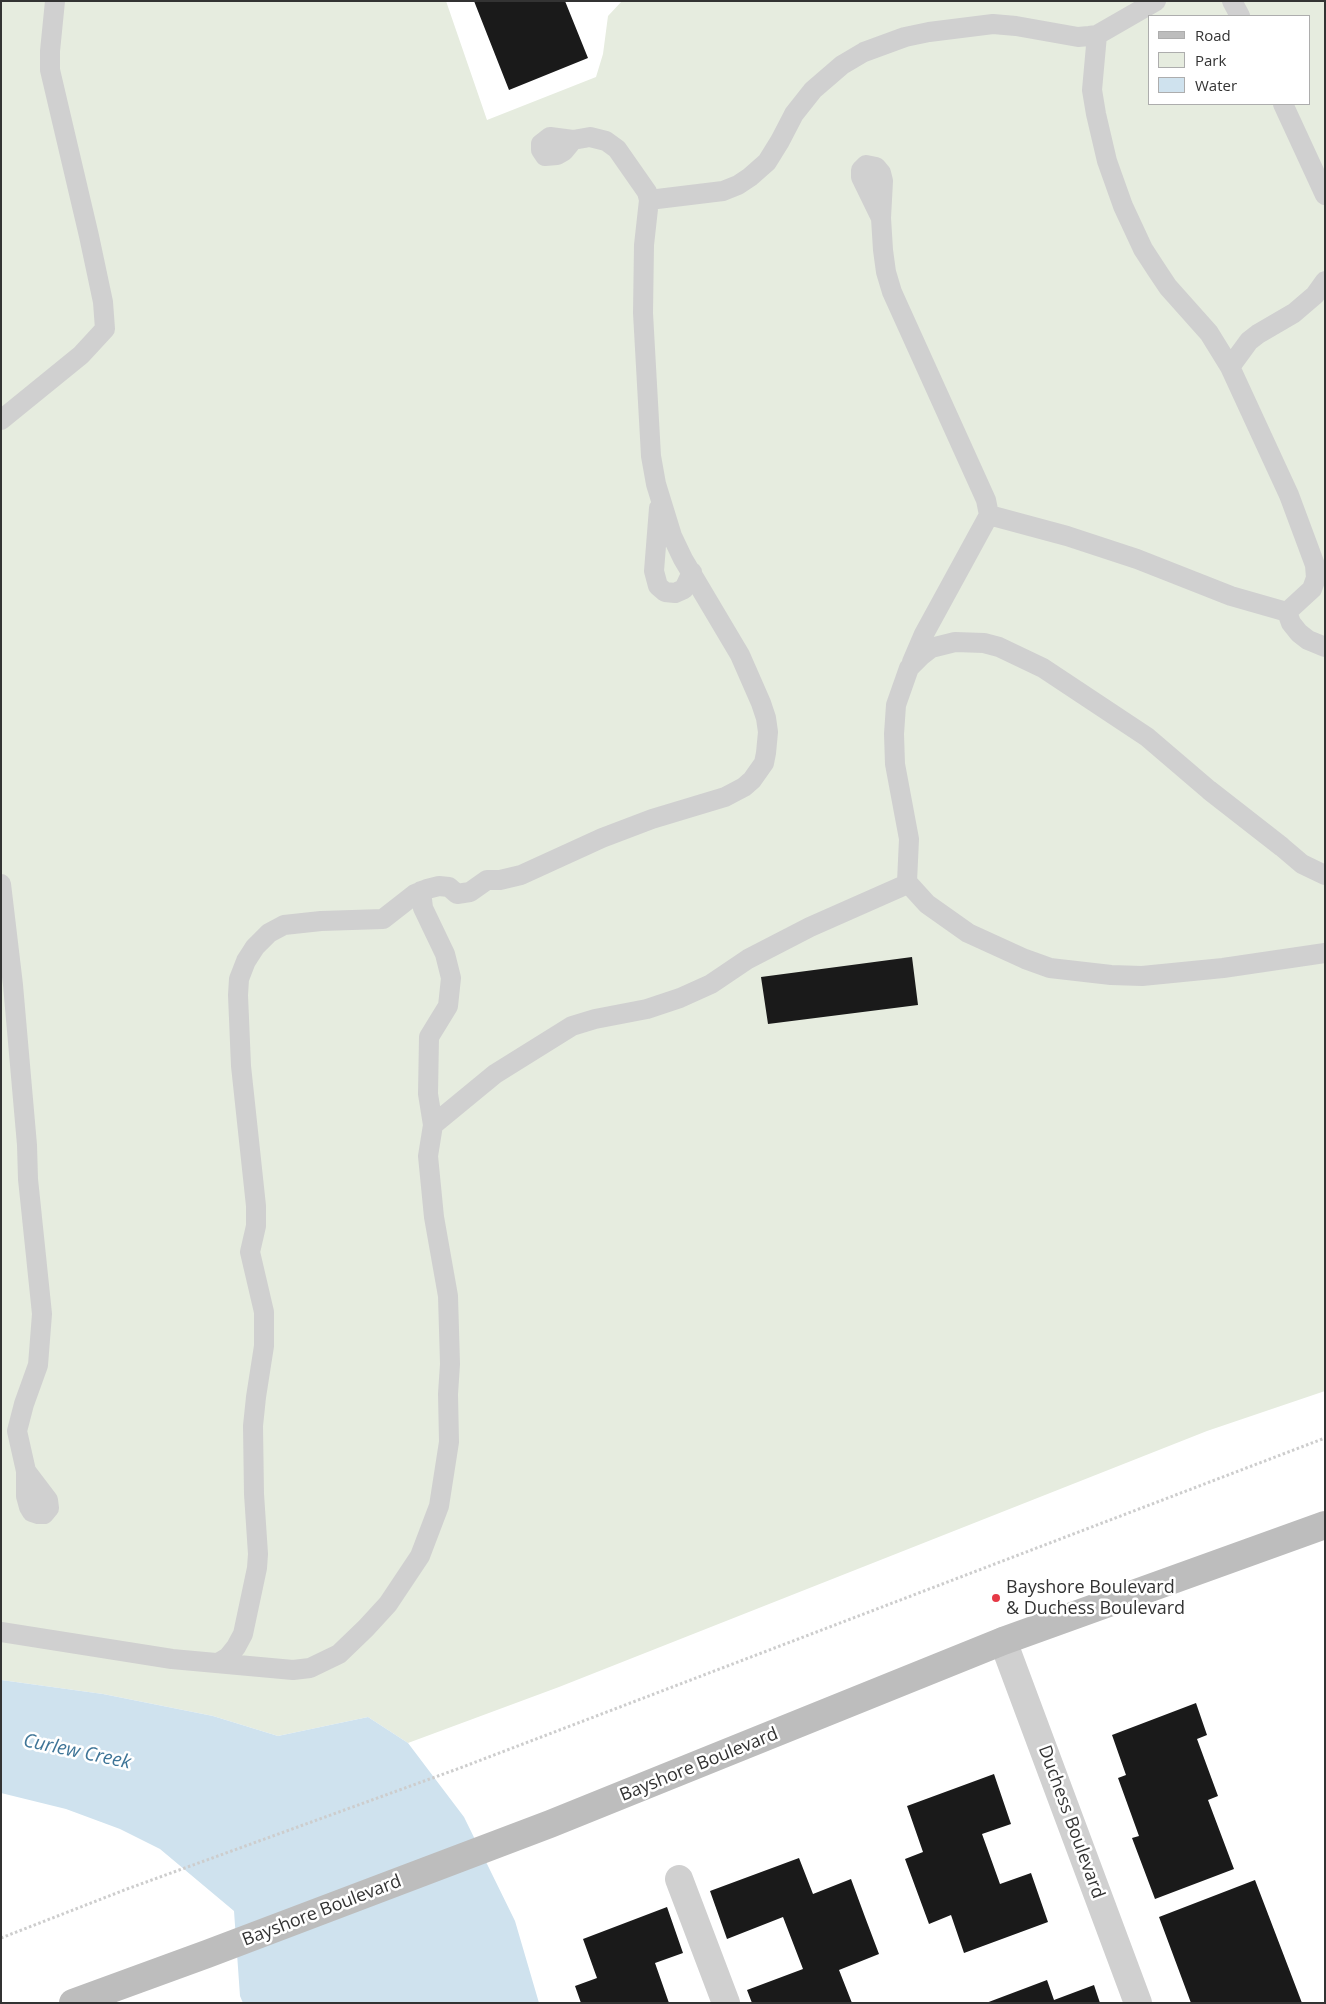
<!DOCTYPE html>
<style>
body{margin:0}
#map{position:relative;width:1326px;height:2004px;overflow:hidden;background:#fff;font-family:"Open Sans",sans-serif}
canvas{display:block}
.frame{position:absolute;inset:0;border:2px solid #333;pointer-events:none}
.legend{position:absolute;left:1148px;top:15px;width:162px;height:90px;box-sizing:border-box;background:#fff;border:1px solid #adadad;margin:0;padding:6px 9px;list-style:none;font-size:15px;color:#333}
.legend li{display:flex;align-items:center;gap:10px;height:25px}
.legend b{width:25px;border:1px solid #adadad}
</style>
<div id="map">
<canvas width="1326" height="2004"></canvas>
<div class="frame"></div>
<ul class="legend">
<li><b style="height:6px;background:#bdbdbd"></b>Road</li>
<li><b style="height:14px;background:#e6ecdf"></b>Park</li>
<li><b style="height:14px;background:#cfe2ee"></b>Water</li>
</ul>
</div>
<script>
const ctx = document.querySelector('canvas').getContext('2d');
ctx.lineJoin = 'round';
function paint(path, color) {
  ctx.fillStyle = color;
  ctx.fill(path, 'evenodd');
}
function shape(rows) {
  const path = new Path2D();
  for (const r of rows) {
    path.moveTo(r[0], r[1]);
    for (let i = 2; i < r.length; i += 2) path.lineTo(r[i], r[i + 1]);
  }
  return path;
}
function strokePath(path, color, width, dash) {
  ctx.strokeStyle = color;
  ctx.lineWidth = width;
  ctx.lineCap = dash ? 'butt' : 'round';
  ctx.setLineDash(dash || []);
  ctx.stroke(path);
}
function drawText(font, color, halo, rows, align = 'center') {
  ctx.font = font + ' "Open Sans",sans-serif';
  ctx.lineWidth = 5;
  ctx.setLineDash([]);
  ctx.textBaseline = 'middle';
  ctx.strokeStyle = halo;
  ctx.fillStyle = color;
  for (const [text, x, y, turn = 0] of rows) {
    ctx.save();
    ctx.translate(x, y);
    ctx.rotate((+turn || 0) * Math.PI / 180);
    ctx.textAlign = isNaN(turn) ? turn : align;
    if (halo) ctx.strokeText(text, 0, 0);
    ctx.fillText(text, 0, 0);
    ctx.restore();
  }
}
paint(shape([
 [1,1,446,1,487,120,596,77,603,54,608,16,622,1,1325,1,1325,1391,1207,1431,559,1687,408,1743,368,1717,278,1736,213,1716,103,1694,1,1680],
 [1150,16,1310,16,1310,104,1150,104]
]), '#e6ecdf');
paint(shape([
 [1,1680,103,1694,213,1716,278,1736,368,1717,408,1743,464,1817,515,1921,539,2003,243,2003,240,1996,234,1911,160,1849,120,1829,66,1809,1,1793]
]), '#cfe2ee');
paint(shape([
 [474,1,565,1,588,58,509,90],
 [912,957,918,1005,768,1024,761,977],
 [1196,1703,1207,1735,1197,1739,1218,1796,1208,1800,1234,1869,1155,1899,1132,1838,1139,1836,1118,1778,1126,1775,1112,1735],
 [994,1774,1011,1824,982,1834,1000,1884,1031,1873,1048,1922,964,1953,951,1915,929,1924,905,1859,923,1852,907,1806],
 [799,1858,813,1894,851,1879,865,1917,879,1954,839,1970,852,2003,752,2003,747,1990,803,1969,783,1917,727,1939,710,1891],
 [1255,1880,1302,2003,1191,2003,1159,1917],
 [667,1907,683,1953,655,1963,669,2003,581,2003,575,1986,597,1978,583,1939],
 [1047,1980,1054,2000,1094,1985,1100,2003,986,2003]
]), '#1a1a1a');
strokePath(shape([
 [1,1938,127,1889,460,1768,1325,1438]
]), '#cdcdcd', 3, [2.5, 2.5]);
strokePath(shape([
 [1232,1,1240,16],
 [1097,35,1092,90,1096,114,1107,161,1123,206,1143,249,1156,269,1168,287,1209,333,1230,367],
 [1283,104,1325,195],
 [649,200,723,191,738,185,750,177,767,162,780,141,794,114,813,90,842,65,864,52,905,37,929,32,993,24,1016,26,1078,37,1089,36,1097,35,1156,1],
 [881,218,861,177,861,170,866,165,876,167,881,173,883,181,881,218,883,250,886,272,892,292,986,500,989,515,924,634,912,662],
 [1325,281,1315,295,1294,313,1258,334,1249,341,1230,367,1289,495,1315,565,1316,578,1312,589,1287,612,1291,623,1299,633,1308,640,1325,647],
 [1,420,81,355,105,329,103,302,89,236,50,70,50,51,55,1],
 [659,508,654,571,658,586,665,592,675,593,684,589,692,572],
 [989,515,1067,536,1137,559,1231,596,1287,612],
 [907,882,927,904,968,933,1025,959,1050,968,1111,975,1142,976,1223,968,1325,953],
 [1,884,13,985,27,1145,28,1179,42,1314,38,1365,24,1404,17,1431,26,1471,26,1496,29,1507,32,1512,38,1514,44,1514,49,1508,48,1500,26,1471],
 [421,891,423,908,445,954,451,978,448,1006,429,1037,428,1094,433,1125],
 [1,1632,172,1659,293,1670,310,1668,339,1654,366,1628,388,1604,420,1556,439,1506,449,1442,448,1394,450,1364,448,1296,434,1217,428,1156,433,1125,495,1074,572,1026,595,1019,647,1009,680,998,711,984,748,959,810,927,905,885,907,882,909,839,895,764,894,734,896,705,909,668,922,655,931,648,955,642,984,643,999,647,1043,668,1147,737,1209,790,1282,847,1302,864,1325,875],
 [218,1663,228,1657,236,1647,243,1634,257,1568,258,1554,254,1494,253,1426,256,1397,264,1346,264,1312,250,1252,256,1226,256,1206,241,1066,238,995,239,979,246,961,255,947,269,933,284,925,321,921,383,919,415,894,427,889,439,886,449,887,457,894,470,892,487,880,500,880,521,875,602,838,652,819,725,797,744,787,752,780,764,763,766,753,768,732,766,718,761,703,740,655,683,559,672,536,656,484,651,456,643,313,644,245,649,200,647,192,617,149,606,141,590,137,573,140,550,137,541,144,541,150,545,156,557,155,564,151,573,140]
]), '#d0d0d0', 20);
strokePath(shape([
 [1003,1641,1138,2003],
 [679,1879,726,2003]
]), '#d0d0d0', 28);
strokePath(shape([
 [73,2003,207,1954,550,1824,1003,1641,1325,1525]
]), '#bdbdbd', 28);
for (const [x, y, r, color] of [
 [996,1598,5,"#e63946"]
]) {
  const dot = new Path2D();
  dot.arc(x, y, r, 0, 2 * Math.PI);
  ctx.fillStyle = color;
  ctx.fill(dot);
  strokePath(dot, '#fff', 2);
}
drawText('18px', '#333', '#fff', [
 ["Bayshore Boulevard",1006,1588],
 ["& Duchess Boulevard",1006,1609]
], 'left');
drawText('18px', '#333', '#fff', [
 ["Bayshore Boulevard",699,1765,-22],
 ["Duchess Boulevard",1071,1822,70],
 ["Bayshore Boulevard",322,1911,-21]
]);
drawText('italic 19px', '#3f7597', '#fff', [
 ["Curlew Creek",77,1752,12]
]);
</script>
